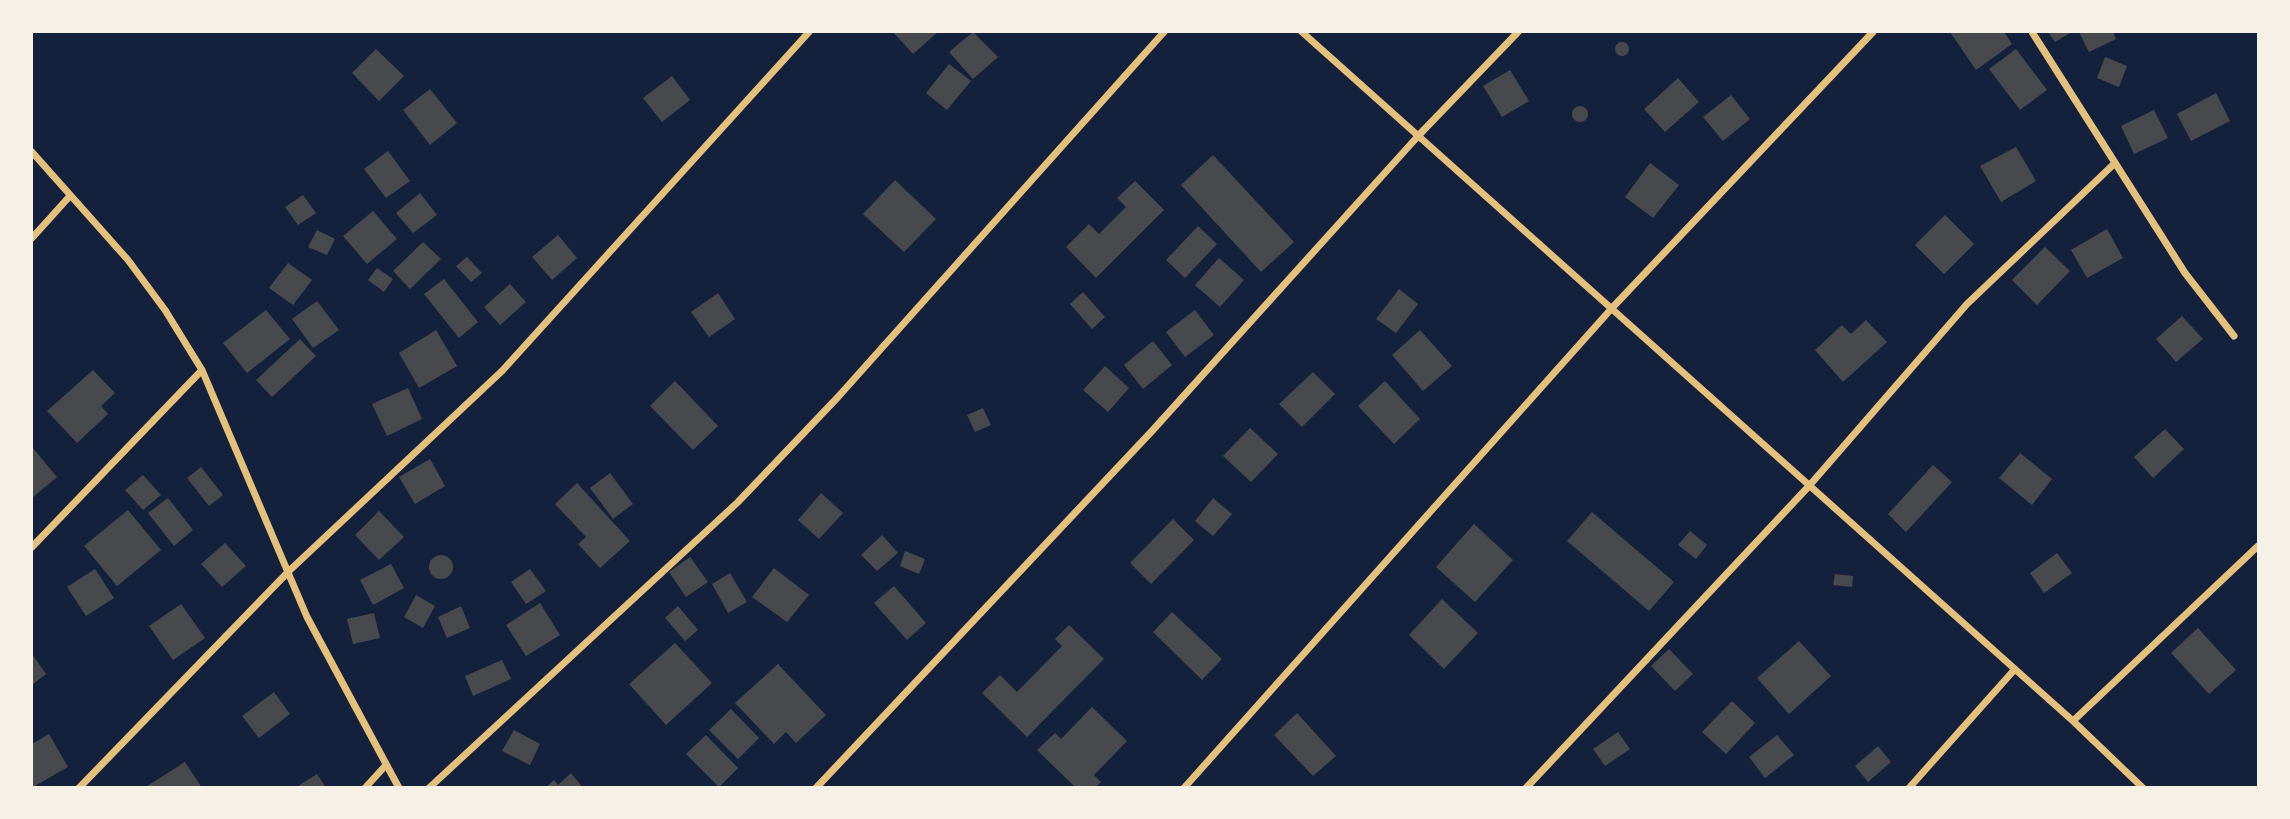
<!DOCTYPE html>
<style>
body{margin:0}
#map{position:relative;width:2290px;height:819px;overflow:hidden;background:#14213d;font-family:"Space Grotesk",sans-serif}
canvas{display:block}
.frame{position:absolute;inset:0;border:33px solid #f6f1e7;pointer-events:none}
</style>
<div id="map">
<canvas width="2290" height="819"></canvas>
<div class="frame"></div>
</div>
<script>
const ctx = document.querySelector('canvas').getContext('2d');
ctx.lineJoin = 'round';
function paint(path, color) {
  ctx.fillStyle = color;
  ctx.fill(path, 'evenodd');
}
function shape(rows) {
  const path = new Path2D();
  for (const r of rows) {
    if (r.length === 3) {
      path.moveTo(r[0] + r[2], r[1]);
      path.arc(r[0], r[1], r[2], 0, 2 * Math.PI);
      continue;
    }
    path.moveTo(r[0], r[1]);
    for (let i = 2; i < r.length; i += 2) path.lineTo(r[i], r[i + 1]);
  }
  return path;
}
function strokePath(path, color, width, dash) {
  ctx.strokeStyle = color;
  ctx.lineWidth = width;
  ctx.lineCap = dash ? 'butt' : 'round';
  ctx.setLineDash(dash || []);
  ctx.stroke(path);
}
paint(shape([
 [893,32,938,32,913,54],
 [973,32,998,57,973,79,949,52],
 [1950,32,2004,32,2012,44,1976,70],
 [2048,32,2072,32,2055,42],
 [2079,32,2113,32,2116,39,2089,52],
 [1622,49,7],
 [376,49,404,76,379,101,352,73],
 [2016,49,2047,90,2020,110,1989,69],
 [2105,57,2127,66,2119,87,2097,78],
 [949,64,971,81,947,110,926,93],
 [1510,70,1529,101,1502,117,1483,86],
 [672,76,690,100,662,122,643,98],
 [1678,78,1699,102,1665,132,1644,109],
 [430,89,457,123,430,145,403,110],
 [2216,93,2230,121,2191,141,2177,114],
 [1731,95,1750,119,1723,141,1703,117],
 [1580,114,8],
 [2154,110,2168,138,2134,154,2121,126],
 [2016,147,2036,181,2001,202,1980,166],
 [388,151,410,181,386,198,364,169],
 [1213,155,1294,242,1261,272,1181,185],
 [1650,163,1679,185,1653,218,1625,197],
 [895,180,936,219,904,252,863,214],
 [1135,181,1164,210,1096,278,1066,247,1089,224,1099,234,1126,207,1117,198],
 [420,193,437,215,413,233,396,213],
 [303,195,316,213,298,225,285,207],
 [373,211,397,239,367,264,343,236],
 [1945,215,1974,244,1944,274,1915,245],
 [1198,226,1217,244,1185,278,1166,260],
 [2107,229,2123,258,2087,278,2071,250],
 [317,230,335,239,327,255,308,247],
 [558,235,577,258,552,280,532,257],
 [423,242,441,259,410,289,393,271],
 [2045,247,2070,271,2037,305,2012,280],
 [467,257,482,273,471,282,456,266],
 [1219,258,1244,280,1220,307,1195,285],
 [288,263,312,280,293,305,269,288],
 [377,268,393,279,384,292,368,280],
 [444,279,478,322,459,338,424,294],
 [510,284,526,302,500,325,484,307],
 [1399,289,1418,304,1396,333,1376,319],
 [1083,292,1105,317,1092,329,1070,304],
 [718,293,735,319,709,337,691,312],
 [317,301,339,330,313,348,292,319],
 [266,310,290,339,247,373,223,343],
 [1195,310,1214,335,1185,357,1166,332],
 [2182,316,2203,339,2176,362,2156,339],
 [1866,320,1887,342,1843,382,1815,350,1842,325,1851,334],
 [436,330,457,366,419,388,399,353],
 [1420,330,1452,366,1423,391,1392,355],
 [300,339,316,356,272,397,256,380],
 [1153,341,1172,365,1143,389,1124,365],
 [1105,366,1129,388,1108,412,1083,390],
 [93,370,115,393,101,406,108,414,77,443,47,411],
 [1313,372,1335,394,1302,427,1279,404],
 [675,381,718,426,693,450,650,406],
 [1385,381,1420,419,1394,444,1358,406],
 [408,388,422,419,387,436,372,404],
 [983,408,991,425,975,432,967,415],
 [1250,428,1278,454,1251,482,1223,456],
 [2165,429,2184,449,2153,478,2134,457],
 [32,447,57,477,32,498],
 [2020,453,2052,479,2032,505,1999,478],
 [430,459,445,486,415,504,399,477],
 [1933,465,1952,482,1906,532,1888,514],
 [201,467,223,495,209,506,187,478],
 [610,473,633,504,613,519,590,488],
 [143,475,161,495,143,510,125,490],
 [577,483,630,541,600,568,578,544,586,537,555,504],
 [821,493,843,513,819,539,798,520],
 [168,498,193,530,174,546,148,513],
 [1213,498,1232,514,1213,536,1195,521],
 [128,510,161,550,117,586,84,546],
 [379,511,404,537,379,560,355,535],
 [1592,512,1674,582,1649,611,1567,541],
 [1173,519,1194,540,1151,584,1130,563],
 [1474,524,1513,560,1475,602,1436,567],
 [1690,531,1707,545,1696,559,1678,545],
 [882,535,898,553,877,571,861,555],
 [225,543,246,566,222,587,201,564],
 [905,551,925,559,919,574,900,566],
 [2057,553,2072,573,2044,593,2030,573],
 [441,567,12],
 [690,557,708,582,686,597,669,572],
 [391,564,404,588,373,605,360,580],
 [774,568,809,595,787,622,752,597],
 [95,569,114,598,86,616,67,587],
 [530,569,546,591,526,604,511,582],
 [730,573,747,602,728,613,712,584],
 [1835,574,1853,576,1852,587,1833,585],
 [894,586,926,623,907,640,874,603],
 [416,595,435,606,423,628,404,617],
 [1442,599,1478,633,1444,669,1409,635],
 [540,603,560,635,526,656,506,625],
 [181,604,205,638,173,660,149,626],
 [461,606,470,628,447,638,438,617],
 [678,606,698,630,685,641,665,618],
 [1172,612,1222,659,1202,680,1153,632],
 [374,613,380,638,353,644,347,619],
 [1069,625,1104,659,1027,737,982,693,1000,675,1017,692,1062,646,1055,639],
 [2198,628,2236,670,2209,694,2171,653],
 [1799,641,1831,676,1789,714,1757,678],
 [675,643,712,683,666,725,629,684],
 [1669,649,1693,674,1675,691,1651,666],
 [32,654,46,674,32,685],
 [502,660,511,679,473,696,465,676],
 [778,664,826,715,796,743,786,732,774,744,735,703],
 [274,692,290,714,259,738,242,716],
 [1732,701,1755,723,1726,754,1702,732],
 [1092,707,1127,741,1094,775,1101,782,1095,788,1076,788,1037,750,1055,733,1061,739],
 [731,709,759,738,738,759,709,730],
 [1297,713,1336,756,1313,776,1274,735],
 [514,730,540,744,530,765,502,751],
 [1618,732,1630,749,1605,766,1593,749],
 [49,734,68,767,33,787,32,744],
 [706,735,738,768,719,787,686,754],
 [1777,735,1794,755,1765,778,1749,757],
 [1878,746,1891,762,1868,782,1855,766],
 [185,762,202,788,144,788],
 [571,773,583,788,545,788,554,780,558,785],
 [317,774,326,788,295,788]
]), '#48494c');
strokePath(shape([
 [1302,32,2073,721,2143,788],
 [2032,32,2185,273,2234,336],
 [32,152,128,260,165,310,202,370,307,617,399,788],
 [32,238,69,197],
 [32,547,202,370],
 [2073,721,2258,546],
 [79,788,289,571,502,371,809,32],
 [365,788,386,765],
 [429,788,738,502,838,397,1164,32],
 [816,788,1152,431,1419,135,1518,32],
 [1184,788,1612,308,1873,32],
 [1526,788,1809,486,1967,304,2115,163],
 [1909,788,2015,669]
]), '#e5c07b', 7);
</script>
